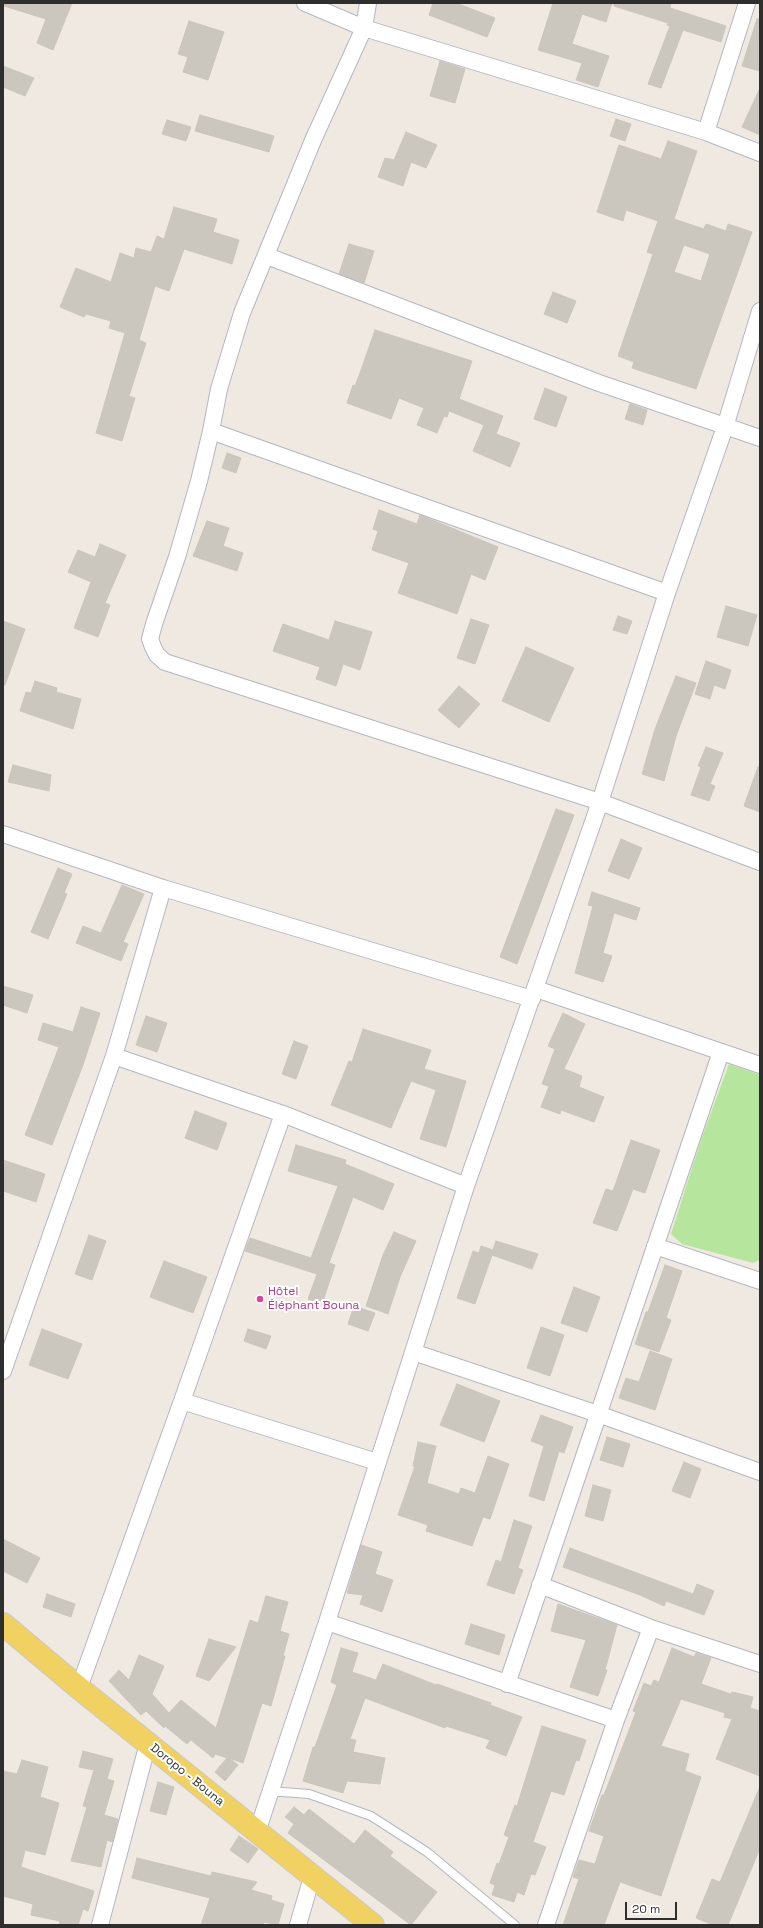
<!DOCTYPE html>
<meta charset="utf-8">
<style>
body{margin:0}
#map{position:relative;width:763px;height:1928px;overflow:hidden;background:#efe9e1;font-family:"Space Grotesk",sans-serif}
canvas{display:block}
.frame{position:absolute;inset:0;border:4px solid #2e2e2e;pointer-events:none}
.scale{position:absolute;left:625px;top:1902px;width:52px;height:18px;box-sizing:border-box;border:2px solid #2e2e2e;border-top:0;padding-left:5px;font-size:12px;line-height:14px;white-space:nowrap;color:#2e2e2e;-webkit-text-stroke:3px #fff;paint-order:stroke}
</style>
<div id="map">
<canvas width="763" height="1928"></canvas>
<div class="frame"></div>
<div class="scale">20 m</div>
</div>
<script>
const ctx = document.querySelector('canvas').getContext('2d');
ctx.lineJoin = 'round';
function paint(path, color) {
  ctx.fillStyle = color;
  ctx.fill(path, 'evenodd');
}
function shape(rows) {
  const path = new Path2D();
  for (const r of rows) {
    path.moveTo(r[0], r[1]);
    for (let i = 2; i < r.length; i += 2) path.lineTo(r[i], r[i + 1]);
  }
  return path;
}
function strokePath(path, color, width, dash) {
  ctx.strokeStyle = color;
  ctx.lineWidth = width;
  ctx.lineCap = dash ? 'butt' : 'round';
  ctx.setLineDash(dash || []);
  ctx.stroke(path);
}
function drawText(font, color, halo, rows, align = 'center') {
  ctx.font = font + ' "Space Grotesk",sans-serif';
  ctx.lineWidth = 4;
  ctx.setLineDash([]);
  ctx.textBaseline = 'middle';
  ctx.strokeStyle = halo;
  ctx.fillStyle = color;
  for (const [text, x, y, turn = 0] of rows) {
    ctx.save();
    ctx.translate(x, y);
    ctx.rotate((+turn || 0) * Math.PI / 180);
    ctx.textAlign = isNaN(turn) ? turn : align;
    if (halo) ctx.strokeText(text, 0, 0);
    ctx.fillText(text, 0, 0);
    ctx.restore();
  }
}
paint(shape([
 [729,1064,760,1075,760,1260,753,1263,682,1244,671,1234,701,1140]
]), '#b6e59e');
const building = shape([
 [4,3,72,3,53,50,37,43,46,19,4,6,4,3],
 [433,3,456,3,495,18,487,37,429,15,433,3],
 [553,3,612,3,606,22,582,14,572,44,609,56,598,87,576,80,582,63,538,50,553,3],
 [614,3,671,3,670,8,726,26,721,42,683,30,661,88,648,84,670,26,667,25,668,23,614,6,614,3],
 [757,19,760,19,760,71,742,66,757,19],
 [189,21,224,32,208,80,183,72,188,57,178,54,189,21],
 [440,61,465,69,455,103,430,96,440,61],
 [3,66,34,78,25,96,3,87,3,66],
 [760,88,760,135,742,127,760,88],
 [200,115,274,136,269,152,195,131,200,115],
 [616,119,631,124,625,141,610,136,616,119],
 [167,120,191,127,186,141,162,134,167,120],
 [406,132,437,145,426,168,411,162,403,186,378,177,385,158,394,160,406,132],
 [668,141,697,151,674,219,704,229,706,224,726,231,728,224,752,232,696,389,632,368,634,362,618,356,653,254,647,252,658,221,626,210,623,221,597,212,619,145,661,159,668,141],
 [684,245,710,254,701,281,674,272,684,245],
 [174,207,217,219,213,232,239,240,232,264,184,249,169,291,155,286,139,340,146,343,129,396,135,398,122,441,96,433,125,333,109,328,111,321,86,314,84,317,60,307,76,268,111,282,120,253,134,258,136,248,151,252,157,236,164,239,174,207],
 [349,244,374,251,364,283,339,274,349,244],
 [553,292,576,301,567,323,544,314,553,292],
 [375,330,472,361,459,399,503,416,496,434,520,443,510,467,473,451,484,425,449,411,447,417,444,416,437,433,417,425,424,408,399,398,391,419,347,403,353,385,355,386,360,373,375,330],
 [545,388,567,397,556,427,534,419,545,388],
 [630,404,647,410,643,425,625,419,630,404],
 [227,453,241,458,236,473,222,468,227,453],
 [379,510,417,524,420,515,498,547,485,580,471,574,457,614,398,593,409,563,372,550,378,531,373,529,379,510],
 [207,521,229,528,223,546,243,553,237,571,193,556,207,521],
 [100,544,126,555,105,603,110,605,98,637,74,628,91,582,68,572,78,550,95,557,100,544],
 [726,606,757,615,748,646,717,637,726,606],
 [618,616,632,621,627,634,613,630,618,616],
 [471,619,489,625,475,664,457,658,471,619],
 [3,621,25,629,5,685,3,685,3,621],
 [335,621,372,632,360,670,343,664,336,686,316,679,320,667,273,651,283,624,329,640,335,621],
 [526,647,574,668,549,722,502,701,526,647],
 [706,661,731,670,725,689,714,685,710,699,695,694,706,661],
 [676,676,696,683,676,736,664,781,642,774,655,729,676,676],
 [35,681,57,688,56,692,81,699,73,729,20,711,26,692,31,693,35,681],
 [459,686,480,704,459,728,438,710,459,686],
 [706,747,723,753,710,784,715,786,709,801,691,795,701,767,698,766,706,747],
 [13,765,51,775,49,791,8,782,13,765],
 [758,767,760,767,760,812,744,806,758,767],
 [556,809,574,815,517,964,500,957,556,809],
 [621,839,642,848,629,879,608,871,621,839],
 [58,868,72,874,64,893,67,894,48,939,31,932,58,868],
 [122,885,144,894,123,942,128,944,121,961,76,943,83,926,101,933,122,885],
 [592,892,640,908,636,920,614,913,603,953,612,956,603,982,575,973,593,906,588,905,592,892],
 [3,986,33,995,27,1013,3,1005,3,986],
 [81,1007,100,1013,83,1065,52,1145,25,1135,59,1047,38,1040,43,1023,73,1032,81,1007],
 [563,1013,585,1024,564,1069,582,1076,579,1087,604,1097,594,1122,561,1110,560,1114,541,1107,549,1086,542,1084,555,1049,548,1046,563,1013],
 [146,1016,167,1023,157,1052,136,1045,146,1016],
 [363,1029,431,1050,424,1069,466,1081,446,1147,420,1139,436,1090,411,1081,391,1128,331,1105,349,1061,352,1062,363,1029],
 [294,1041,308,1046,296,1079,282,1074,294,1041],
 [195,1111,227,1123,217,1150,185,1138,195,1111],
 [631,1140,660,1150,645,1193,633,1189,617,1231,593,1223,606,1189,613,1191,631,1140],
 [296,1145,346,1160,345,1164,394,1184,383,1210,353,1197,329,1263,335,1265,322,1304,308,1299,317,1274,245,1251,250,1238,311,1258,338,1186,288,1171,296,1145],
 [3,1160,45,1174,36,1202,3,1191,3,1160],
 [394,1232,416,1241,400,1277,388,1314,366,1306,383,1255,394,1232],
 [89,1235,106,1241,92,1280,75,1274,89,1235],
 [496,1241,538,1254,532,1269,492,1255,475,1304,457,1298,473,1251,479,1253,481,1246,493,1250,496,1241],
 [164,1261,207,1277,193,1313,150,1297,164,1261],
 [665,1265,682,1271,666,1318,671,1320,659,1352,635,1344,646,1312,648,1312,665,1265],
 [574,1287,600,1297,587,1332,561,1323,574,1287],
 [354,1306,375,1313,368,1331,348,1324,354,1306],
 [541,1327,564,1335,550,1376,527,1368,541,1327],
 [42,1329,82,1344,68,1379,29,1365,42,1329],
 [248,1329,271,1336,266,1349,244,1341,248,1329],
 [650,1351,672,1359,655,1410,619,1398,626,1378,639,1382,650,1351],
 [457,1384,500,1401,484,1442,440,1425,457,1384],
 [541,1415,573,1427,564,1453,559,1451,544,1501,529,1496,544,1446,531,1441,541,1415],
 [607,1437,630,1444,623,1467,600,1460,607,1437],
 [418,1442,436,1446,427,1483,459,1494,461,1488,475,1493,488,1456,509,1464,490,1519,483,1517,472,1546,426,1531,428,1525,398,1515,415,1466,413,1466,418,1442],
 [684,1462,701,1469,690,1498,672,1491,684,1462],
 [593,1485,611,1490,603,1521,585,1516,593,1485],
 [514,1520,532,1526,518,1568,523,1570,514,1594,487,1585,496,1560,501,1562,514,1520],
 [3,1539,40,1558,27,1583,3,1571,3,1539],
 [361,1545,382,1552,375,1574,393,1580,382,1612,360,1604,363,1595,347,1593,361,1545],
 [570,1548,693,1594,697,1584,714,1591,704,1615,666,1601,664,1606,640,1595,563,1567,570,1548],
 [47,1594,75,1604,71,1617,43,1607,47,1594],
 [266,1596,288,1602,280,1631,289,1634,283,1656,285,1656,271,1706,262,1703,243,1763,229,1758,238,1765,225,1781,215,1772,227,1758,215,1754,213,1758,191,1740,187,1744,165,1726,164,1728,146,1711,141,1715,109,1681,119,1670,129,1680,139,1655,164,1666,152,1694,169,1713,181,1700,216,1728,250,1620,258,1623,266,1596],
 [558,1604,617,1625,605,1670,607,1670,598,1696,570,1687,586,1640,551,1631,558,1604],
 [471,1624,505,1635,499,1655,465,1644,471,1624],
 [209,1639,236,1647,209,1681,196,1676,209,1639],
 [341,1648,358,1653,352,1672,376,1680,383,1664,436,1685,437,1684,491,1703,490,1705,522,1717,506,1756,486,1748,490,1740,446,1726,445,1728,365,1698,350,1739,356,1740,353,1752,385,1758,380,1784,347,1781,343,1793,303,1781,313,1747,315,1747,337,1685,331,1682,341,1648],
 [672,1648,694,1657,696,1653,711,1658,701,1684,731,1694,732,1692,753,1697,750,1708,760,1711,760,1776,716,1759,732,1719,724,1717,725,1713,681,1699,661,1746,689,1754,685,1771,701,1777,661,1896,620,1882,604,1925,563,1925,579,1879,573,1877,579,1860,595,1864,604,1836,589,1831,602,1795,604,1795,636,1712,633,1711,644,1683,651,1686,654,1680,659,1682,672,1648],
 [542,1726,586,1740,579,1761,576,1760,564,1795,551,1791,533,1842,546,1847,535,1875,531,1874,524,1895,517,1892,514,1902,492,1895,495,1885,490,1883,497,1863,499,1864,509,1837,504,1835,515,1805,517,1806,542,1726],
 [83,1751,113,1759,107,1779,114,1781,104,1815,118,1819,112,1842,107,1840,101,1867,71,1861,87,1807,83,1806,94,1770,79,1767,83,1751],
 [22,1760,48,1767,40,1797,59,1803,45,1855,25,1850,21,1867,94,1891,88,1911,83,1909,78,1925,59,1925,60,1921,31,1915,33,1904,3,1896,3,1771,17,1774,22,1760],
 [158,1782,174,1787,166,1815,150,1811,158,1782],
 [759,1789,760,1848,728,1925,713,1925,696,1918,712,1879,720,1882,759,1789],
 [294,1807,304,1815,309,1809,354,1844,365,1830,393,1852,390,1856,437,1892,411,1925,288,1833,294,1824,285,1817,294,1807],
 [239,1836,258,1849,248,1863,230,1850,239,1836],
 [137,1858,211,1876,212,1872,257,1882,251,1890,272,1896,271,1900,284,1904,278,1925,264,1922,263,1925,201,1925,210,1898,132,1878,137,1858]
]);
paint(building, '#cbc7bf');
strokePath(building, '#cbc5ba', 1);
const service = shape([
 [269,1791,309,1794,371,1816,427,1852,515,1925]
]);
const minor = shape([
 [305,3,364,28,706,132,760,153],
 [368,3,364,28,314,138,242,313,219,389,211,431,199,481,177,557,154,624,150,639,153,647,157,655,165,662,600,802,760,862],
 [706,132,747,3],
 [267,256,599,383,760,438],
 [211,431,667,593],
 [3,834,163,888,532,999],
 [536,989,760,1065],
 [114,1056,283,1114,466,1186],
 [655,1246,760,1281],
 [413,1352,598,1414,760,1472],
 [3,1371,114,1056,163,888],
 [182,1401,377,1462],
 [540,1585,651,1628,760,1664],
 [327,1622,616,1720],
 [507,1684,721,1052],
 [79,1688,182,1401,283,1114],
 [257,1832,327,1622,466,1186,600,802,667,593,725,427,760,311],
 [100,1925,148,1743],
 [298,1925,312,1877],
 [546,1925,616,1720,651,1628]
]);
const primary = shape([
 [3,1624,79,1688,373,1925]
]);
strokePath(service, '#b4b7c1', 10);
strokePath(minor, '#b4b7c1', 18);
strokePath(primary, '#c9c9c9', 24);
strokePath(service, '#fff', 8);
strokePath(minor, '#fff', 16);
strokePath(primary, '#f2d163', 22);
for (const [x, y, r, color] of [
 [260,1299,4,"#d1479c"]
]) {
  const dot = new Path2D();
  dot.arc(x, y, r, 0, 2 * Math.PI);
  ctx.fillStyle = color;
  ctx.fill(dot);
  strokePath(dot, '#fff', 1.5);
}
drawText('12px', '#b23c85', '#fff', [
 ["Hôtel",268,1292],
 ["Éléphant Bouna",268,1306]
], 'left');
drawText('12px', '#2e2e2e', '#fff', [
 ["Doropo - Bouna",187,1775,39]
]);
</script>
